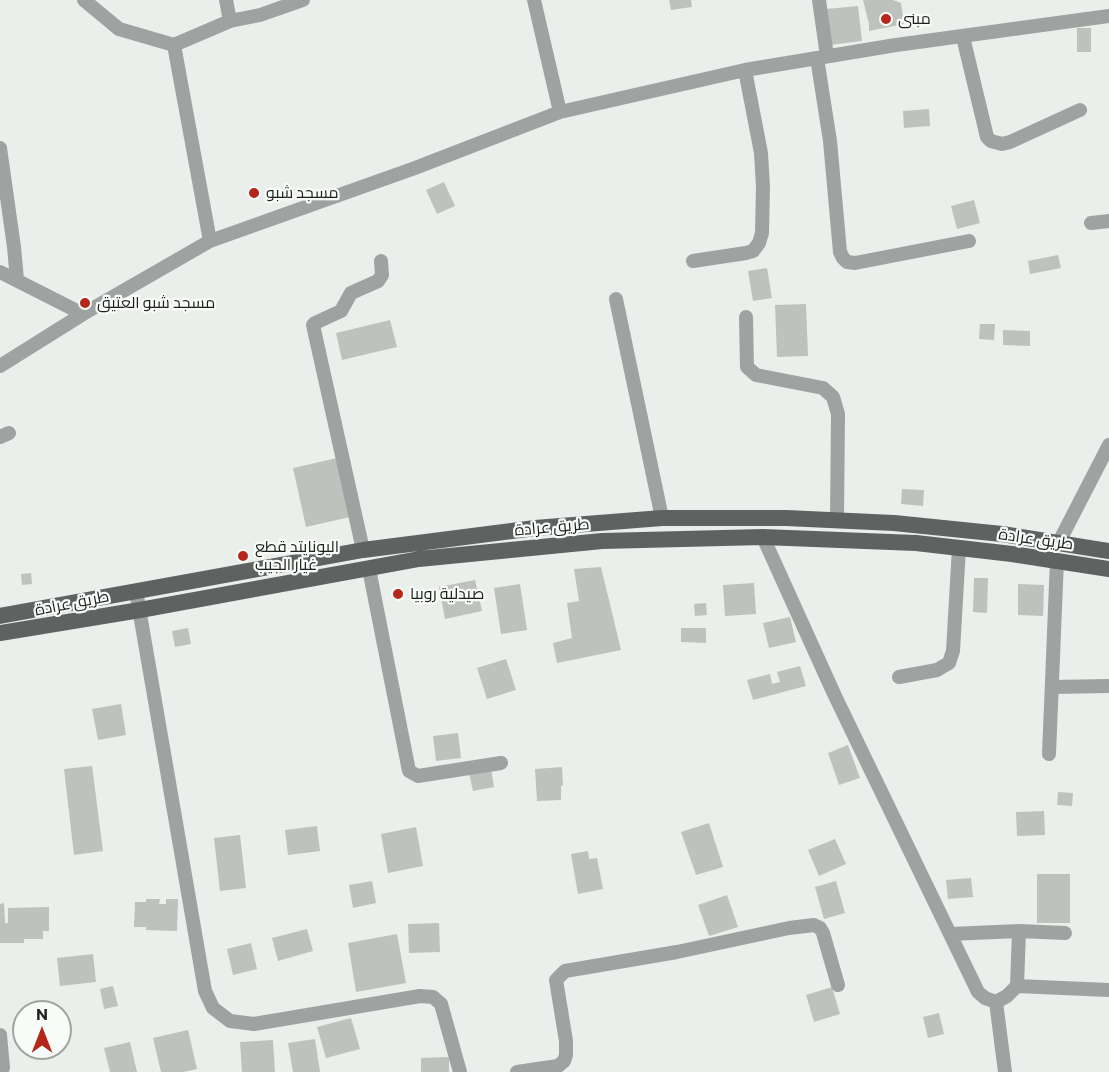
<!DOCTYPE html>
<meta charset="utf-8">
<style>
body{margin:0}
#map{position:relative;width:1109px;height:1072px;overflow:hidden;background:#eaefeb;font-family:Commissioner,sans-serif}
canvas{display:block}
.north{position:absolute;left:12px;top:1000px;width:60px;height:60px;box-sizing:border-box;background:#f7fcf8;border:2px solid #a0a4a1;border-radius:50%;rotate:0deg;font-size:16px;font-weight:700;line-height:24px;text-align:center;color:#1e201e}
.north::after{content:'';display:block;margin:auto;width:21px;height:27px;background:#b5271a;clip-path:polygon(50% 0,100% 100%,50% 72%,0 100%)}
</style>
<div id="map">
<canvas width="1109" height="1072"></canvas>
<div class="north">N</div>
</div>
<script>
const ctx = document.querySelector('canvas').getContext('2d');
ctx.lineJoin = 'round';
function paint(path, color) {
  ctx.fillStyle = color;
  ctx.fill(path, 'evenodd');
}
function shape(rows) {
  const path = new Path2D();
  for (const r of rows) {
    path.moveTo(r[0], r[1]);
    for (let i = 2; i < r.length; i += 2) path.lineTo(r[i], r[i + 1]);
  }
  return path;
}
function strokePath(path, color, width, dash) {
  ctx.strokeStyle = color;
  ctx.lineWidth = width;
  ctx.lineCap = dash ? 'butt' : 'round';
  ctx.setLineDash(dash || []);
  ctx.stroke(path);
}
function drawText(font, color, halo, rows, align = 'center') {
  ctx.font = font + ' Commissioner,Cairo,sans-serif';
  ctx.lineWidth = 4.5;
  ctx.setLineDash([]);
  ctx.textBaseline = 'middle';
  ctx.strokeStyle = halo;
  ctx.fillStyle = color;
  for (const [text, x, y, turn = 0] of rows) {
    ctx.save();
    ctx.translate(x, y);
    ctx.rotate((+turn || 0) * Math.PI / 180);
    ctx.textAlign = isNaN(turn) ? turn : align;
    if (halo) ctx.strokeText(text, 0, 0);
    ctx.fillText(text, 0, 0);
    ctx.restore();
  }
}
paint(shape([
 [669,0,691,0,692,7,671,10],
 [863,0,893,0,901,3,904,24,869,31,869,24],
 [858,6,862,41,830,45,826,9],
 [1077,28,1091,28,1091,52,1077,52],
 [929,109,930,126,904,128,903,111],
 [444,182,455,206,437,214,426,190],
 [974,200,980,223,957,229,951,206],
 [1058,255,1061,268,1030,274,1028,261],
 [767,268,772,298,753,301,748,271],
 [806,304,808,356,777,357,775,305],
 [390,320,397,347,342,360,336,333],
 [980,324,995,324,994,340,979,339],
 [1003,330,1030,331,1030,346,1003,345],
 [337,458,350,517,306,527,293,468],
 [902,489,924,490,923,506,901,504],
 [601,567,621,650,557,663,553,643,572,638,567,603,579,601,574,569],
 [31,573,32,584,22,585,21,574],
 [974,578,988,578,987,613,973,612],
 [475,580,482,611,445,619,439,587],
 [754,583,756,614,725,616,723,585],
 [520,584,527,630,501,634,494,588],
 [1018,584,1044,585,1043,616,1018,615],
 [706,603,707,615,695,616,694,604],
 [790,617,796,642,769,648,763,623],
 [188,628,191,644,175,647,172,631],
 [681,628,706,628,706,643,681,642],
 [506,659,516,690,487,699,477,668],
 [800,666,806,686,753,700,747,680,770,674,772,684,780,682,777,672],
 [121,704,126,735,98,740,92,709],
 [458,733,461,758,436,761,433,736],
 [848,745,860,778,839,785,828,753],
 [92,766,103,851,74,855,64,769],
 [562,767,563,785,561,786,561,800,537,801,535,769],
 [491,769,494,787,473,791,469,773],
 [1058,792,1073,793,1072,806,1057,805],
 [1044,811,1045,835,1017,836,1016,812],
 [709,823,723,867,696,875,681,832],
 [317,826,320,851,288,855,285,830],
 [416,827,423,866,388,873,381,834],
 [240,835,246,888,220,891,214,838],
 [835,839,846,864,819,876,808,850],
 [588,851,589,859,597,858,603,889,578,894,571,854],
 [1037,874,1070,874,1070,923,1037,923],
 [971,878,973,897,948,899,946,880],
 [372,881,376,903,353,908,349,885],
 [836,881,845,913,824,919,815,887],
 [727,895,738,927,709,936,698,905],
 [146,899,160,899,159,904,166,904,166,899,178,899,177,931,146,930,146,927,134,927,135,902,146,902],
 [4,903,5,923,8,923,8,908,49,907,49,931,43,931,43,939,24,939,24,943,0,943,0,904],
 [439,923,440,952,409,953,408,924],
 [307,929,313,951,278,961,272,938],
 [397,934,406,983,356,992,348,943],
 [251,943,257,969,233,975,227,949],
 [93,954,96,982,60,986,57,958],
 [113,986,118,1006,104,1009,100,989],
 [832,987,840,1014,814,1022,806,995],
 [939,1013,944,1034,928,1038,923,1017],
 [351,1018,360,1049,326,1058,317,1027],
 [188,1030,197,1069,183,1072,161,1072,153,1038],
 [315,1039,320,1072,293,1072,288,1043],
 [273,1040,275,1072,242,1072,240,1042],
 [130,1042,137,1072,110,1072,104,1048],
 [449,1057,449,1072,421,1072,421,1058]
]), '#bfc1bc');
strokePath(shape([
 [84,0,119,29,174,45],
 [226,0,230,21],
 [534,0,560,112],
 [819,0,827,56],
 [963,37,987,137,991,141,1002,144,1010,142,1080,110],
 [817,58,830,141,840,252,843,258,847,262,855,263,969,241],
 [0,148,14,247,17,280],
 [1091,223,1109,221],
 [210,241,174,45,230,21,260,15,303,0],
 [693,261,746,253,753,251,759,243,762,233,763,187,761,153,745,70],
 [0,272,83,314],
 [616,299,662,518],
 [746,317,747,367,756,375,823,388,833,397,838,414,837,520],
 [0,366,83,314,210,241,415,168,560,112,745,70,896,45,1109,16],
 [0,437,9,433],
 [763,537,835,696,978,992,985,998,996,1002,1005,1072],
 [1059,542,1109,445],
 [363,550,313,325,315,323,341,311,351,293,378,281,382,275,381,261],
 [369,569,409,771,418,776,501,763],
 [136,591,205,991,213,1008,230,1021,254,1024,420,996,433,997,441,1004,460,1072],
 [899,677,937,670,949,663,953,651,959,548],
 [1052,687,1109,686],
 [1049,754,1057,560],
 [950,934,1019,931,1065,933],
 [1017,986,1109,990],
 [996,1002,1007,996,1017,986,1019,931],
 [0,1035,3,1068,0,1068],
 [517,1072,558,1066,564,1061,566,1055,566,1041,556,980,565,971,677,952,789,928,814,925,820,928,823,933,838,985]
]), '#9fa2a1', 14);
strokePath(shape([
 [0,616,363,550,535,528,662,518,786,518,894,523,1002,534,1109,551],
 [0,633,140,610,419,559,602,541,763,537,916,543,1012,554,1109,569]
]), '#5e6362', 16);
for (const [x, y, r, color] of [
 [886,19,6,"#b5271a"],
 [254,193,6,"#b5271a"],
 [85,303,6,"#b5271a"],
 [243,556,6,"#b5271a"],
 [398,594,6,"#b5271a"]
]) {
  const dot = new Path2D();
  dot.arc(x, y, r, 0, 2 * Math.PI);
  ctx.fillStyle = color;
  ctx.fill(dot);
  strokePath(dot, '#f7fcf8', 2);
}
drawText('16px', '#1e201e', '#f7fcf8', [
 ["مبنى",898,19],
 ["مسجد شبو",266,193],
 ["مسجد شبو العتيق",97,303],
 ["اليونايتد قطع",255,547],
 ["غيار الجيب",255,565],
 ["صيدلية روبيا",410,594]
], 'left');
drawText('16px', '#1e201e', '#f7fcf8', [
 ["طريق عرادة",552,527,-5],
 ["طريق عرادة",1036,539,8],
 ["طريق عرادة",72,603,-11]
]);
</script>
